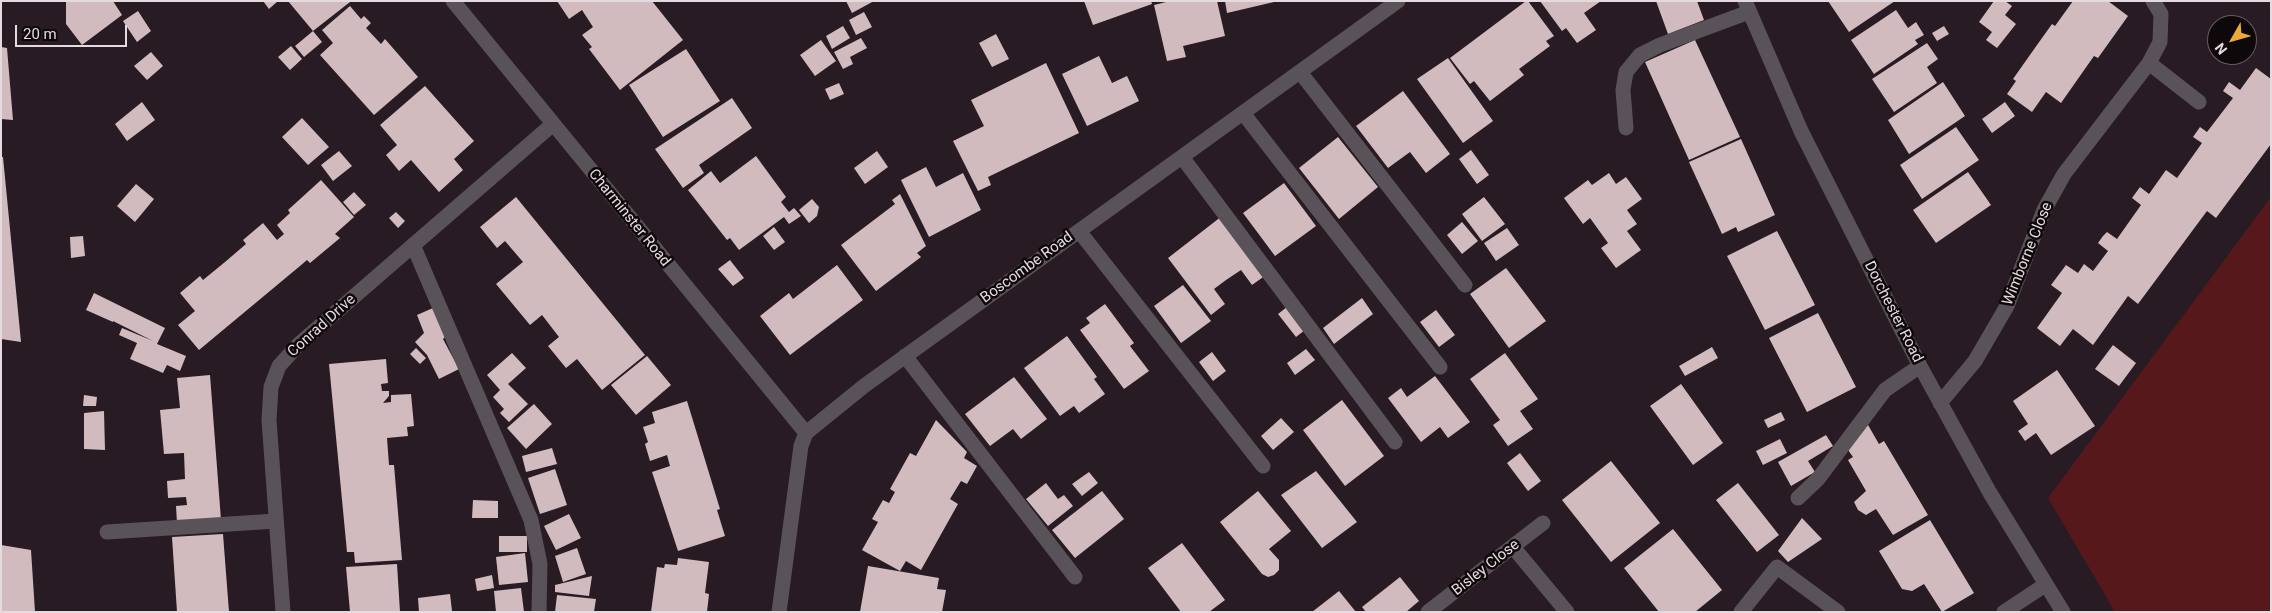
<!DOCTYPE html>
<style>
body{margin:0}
#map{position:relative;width:2272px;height:613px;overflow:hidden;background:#291b23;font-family:Roboto,sans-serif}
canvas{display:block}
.frame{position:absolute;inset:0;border:2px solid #e4dadf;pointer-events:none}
.north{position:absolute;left:2207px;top:15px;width:50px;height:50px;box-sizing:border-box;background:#0e080b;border:1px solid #645c60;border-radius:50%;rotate:232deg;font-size:14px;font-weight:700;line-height:20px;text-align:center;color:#e4dadf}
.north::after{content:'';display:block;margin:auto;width:18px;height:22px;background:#eaaa39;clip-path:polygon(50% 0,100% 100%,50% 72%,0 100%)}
.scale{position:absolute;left:15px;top:25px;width:112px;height:22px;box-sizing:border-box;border:2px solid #e4dadf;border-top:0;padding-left:6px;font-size:15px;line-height:18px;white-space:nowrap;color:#e4dadf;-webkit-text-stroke:4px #0e080b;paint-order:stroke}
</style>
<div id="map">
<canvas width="2272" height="613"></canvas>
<div class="frame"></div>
<div class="north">N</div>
<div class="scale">20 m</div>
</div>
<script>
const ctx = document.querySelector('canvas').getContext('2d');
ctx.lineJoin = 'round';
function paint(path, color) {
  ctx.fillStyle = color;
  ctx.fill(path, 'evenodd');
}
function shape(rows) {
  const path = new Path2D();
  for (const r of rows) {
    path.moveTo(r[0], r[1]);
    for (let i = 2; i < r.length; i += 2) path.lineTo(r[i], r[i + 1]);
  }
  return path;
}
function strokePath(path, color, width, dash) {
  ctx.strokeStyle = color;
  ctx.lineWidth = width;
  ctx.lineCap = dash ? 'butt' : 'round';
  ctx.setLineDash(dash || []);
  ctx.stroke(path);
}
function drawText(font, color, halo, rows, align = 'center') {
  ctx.font = font + ' Roboto,sans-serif';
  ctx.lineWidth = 5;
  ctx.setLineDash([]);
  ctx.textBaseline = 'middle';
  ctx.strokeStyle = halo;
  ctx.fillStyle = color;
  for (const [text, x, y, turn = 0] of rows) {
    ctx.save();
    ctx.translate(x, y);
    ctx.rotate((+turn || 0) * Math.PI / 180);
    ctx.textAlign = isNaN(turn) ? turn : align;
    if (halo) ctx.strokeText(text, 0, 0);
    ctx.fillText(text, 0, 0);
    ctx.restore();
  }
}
paint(shape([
 [2271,197,2271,612,2115,612,2048,498]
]), '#56181b');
paint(shape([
 [66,1,113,1,122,15,82,45,66,24],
 [263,1,278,1,269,9],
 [288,1,349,1,350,2,313,31],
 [557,1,652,1,683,40,620,90,589,49,592,47,582,35,593,27,582,10,569,19],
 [846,1,874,1,852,13],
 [1084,1,1151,1,1152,4,1093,25],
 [1170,1,1217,1,1225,36,1183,46,1186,57,1167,61,1154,5],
 [1225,1,1274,1,1274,2,1227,13],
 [1526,1,1528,1,1554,36,1546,41,1550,46,1519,69,1524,75,1490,101,1474,81,1470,84,1450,58],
 [1540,1,1601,1,1584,13,1596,30,1577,43,1566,28,1562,31],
 [1656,1,1697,1,1704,20,1668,34],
 [1828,1,1895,1,1849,32],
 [1994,1,2005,1,2012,6,2005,15,2016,24,1997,48,1986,40,1992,32,1979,22],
 [2073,1,2108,1,2128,16,2098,58,2094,56,2061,103,2046,92,2032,112,2007,94,2016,81,2013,79,2037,45,2052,24,2055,26],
 [350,6,361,19,364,16,371,23,366,28,381,44,385,39,418,77,374,115,320,55,333,43,322,30],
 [1896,10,1908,28,1916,22,1924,35,1915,40,1918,44,1874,74,1851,40],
 [138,11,151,31,137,42,123,21],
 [864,12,872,27,856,35,849,20],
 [843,26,850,38,832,49,826,36],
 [1944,26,1949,34,1937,41,1932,33],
 [313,31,322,42,304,57,295,46],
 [996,34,1009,59,992,67,979,43],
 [861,38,867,48,850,57,853,64,843,69,834,52],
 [821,40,836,61,815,76,800,55],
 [1695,40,1740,137,1689,160,1645,62],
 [1927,43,1938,59,1927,67,1937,83,1894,112,1872,79],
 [291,46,302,59,290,70,278,57],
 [1,47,7,48,13,120,1,119],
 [686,49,720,101,663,137,629,85],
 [151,52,163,66,147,80,134,66],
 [1099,56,1112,83,1127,76,1139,101,1087,126,1062,74],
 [1448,58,1493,121,1463,143,1417,79],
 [1046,63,1079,133,988,177,991,185,978,191,953,141,984,126,971,100],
 [2256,68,2271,79,2271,144,2216,218,2207,211,2138,304,2128,296,2093,345,2073,329,2060,346,2037,328,2062,293,2051,285,2066,265,2078,273,2084,264,2093,271,2108,251,2098,243,2103,236,2107,232,2117,239,2141,205,2132,198,2140,187,2149,194,2166,170,2177,178,2202,143,2193,137,2200,127,2207,132,2233,98,2223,91,2229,82,2240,90],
 [1943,82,1965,116,1909,154,1888,120],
 [839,83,844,94,830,100,825,89],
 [425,86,474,141,454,159,463,170,439,192,411,160,399,171,386,155,397,145,380,125],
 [1403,91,1450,154,1426,173,1410,152,1388,168,1356,126],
 [732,98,752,128,699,165,704,173,683,188,655,149],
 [142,102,155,120,127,141,115,124],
 [2005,102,2015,116,1992,133,1982,119],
 [302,118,329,147,308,165,282,137],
 [1956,127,1979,160,1922,199,1900,165],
 [1338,137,1378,187,1339,219,1299,168],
 [1741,139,1775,215,1738,232,1736,227,1722,234,1689,162],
 [1471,150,1489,175,1477,184,1459,159],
 [339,151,352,166,333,181,321,165],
 [877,151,888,167,865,184,854,168],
 [756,156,786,197,781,202,789,212,794,208,801,216,789,224,784,217,739,250,730,238,727,240,688,190,711,171,720,183],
 [1,157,3,157,21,342,1,339],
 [926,167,936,187,963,173,981,210,929,237,901,180],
 [1968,172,1991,205,1936,243,1913,210],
 [1609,173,1616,184,1626,177,1642,199,1627,210,1637,224,1627,231,1641,250,1616,268,1601,248,1608,243,1590,218,1583,224,1564,198,1588,180,1592,185],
 [321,180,354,217,335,234,340,238,310,263,307,260,300,266,199,350,178,325,195,311,180,293,200,276,203,280,225,262,246,244,243,240,263,223,277,240,284,234,277,225,290,213,288,210],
 [1284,183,1316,226,1275,256,1243,213],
 [136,184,154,199,135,222,117,206],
 [354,192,366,205,354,215,343,202],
 [900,194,926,246,917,253,921,257,876,291,841,245,895,204,892,200],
 [516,197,645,355,602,390,577,359,566,368,548,346,559,337,542,315,530,325,496,284,523,262,505,241,497,248,480,227],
 [1484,197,1505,224,1482,241,1462,214],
 [812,199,819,207,817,216,809,223,799,210],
 [396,212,405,221,398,228,389,218],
 [1222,216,1266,275,1252,285,1241,270,1226,280,1214,289,1225,304,1211,315,1168,258],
 [1462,222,1478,241,1462,254,1447,235],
 [774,227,785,242,774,250,763,236],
 [1507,228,1519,245,1496,261,1484,243],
 [1777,231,1815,305,1765,330,1727,256],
 [83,236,85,256,71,258,70,237],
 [730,260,744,278,733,286,718,269],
 [837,265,863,300,790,355,760,316,789,293,793,299],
 [1506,268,1546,321,1509,348,1470,294],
 [1183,285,1211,321,1181,343,1154,306],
 [94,293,165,328,157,344,186,356,180,371,167,365,163,373,130,359,137,343,119,335,122,328,153,341,113,321,113,322,86,310],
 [1362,298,1373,314,1334,344,1323,328],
 [1105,304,1134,343,1130,346,1149,371,1124,389,1080,330,1090,323,1086,318],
 [1287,307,1305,330,1296,337,1278,314],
 [433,308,445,337,443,339,459,369,439,379,427,355,415,342,424,333,417,315],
 [1436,310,1455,335,1439,347,1420,322],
 [1818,313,1856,387,1807,412,1769,338],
 [1067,336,1097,377,1094,379,1105,394,1079,413,1074,406,1060,416,1024,368],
 [2113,345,2136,363,2119,386,2095,369],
 [1712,347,1718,358,1685,376,1679,366],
 [416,348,426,358,420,364,410,354],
 [1306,349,1315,360,1295,375,1287,363],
 [1212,352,1226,371,1213,381,1199,362],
 [512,353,526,368,508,384,528,404,509,422,500,413,504,409,493,397,500,390,487,375],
 [1505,353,1538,399,1520,411,1533,429,1508,446,1493,425,1500,420,1470,379],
 [647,356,671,385,636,415,611,385],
 [386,359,388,383,381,384,382,391,389,391,389,396,383,403,391,402,391,395,411,394,414,426,407,427,408,436,387,438,389,465,394,465,402,560,355,563,354,552,347,552,329,364],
 [2057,370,2095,426,2051,455,2036,433,2025,441,2021,435,2018,431,2028,424,2013,401],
 [210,375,221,520,177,523,176,506,187,505,186,497,168,498,167,481,185,479,184,453,164,454,160,410,180,408,177,378],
 [1435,376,1470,422,1448,438,1440,427,1421,442,1388,398,1401,388,1407,397],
 [1014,377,1047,419,1021,439,1013,429,990,446,965,414],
 [1681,384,1723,443,1693,465,1650,406],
 [84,395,97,397,96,406,83,406],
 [1342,400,1384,456,1345,486,1303,430],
 [687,401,720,509,717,510,725,536,678,551,652,472,670,466,667,455,650,461,645,444,648,442,643,427,655,423,652,412],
 [534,404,552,424,526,449,507,428],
 [104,411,105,450,84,449,84,413],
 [1781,412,1785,420,1768,428,1764,420],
 [1281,418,1294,432,1273,450,1261,436],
 [936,420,967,452,964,458,977,466,967,484,961,481,950,499,958,504,921,570,906,561,900,571,862,550,878,522,872,519,883,500,889,503,895,492,890,489,910,453,916,456],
 [1868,425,1879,444,1884,441,1928,515,1893,535,1876,509,1866,515,1858,510,1854,502,1866,491,1848,460,1853,457,1848,450],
 [1826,435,1833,446,1808,461,1815,472,1791,486,1778,462],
 [1780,439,1787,453,1763,465,1756,451],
 [552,448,557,464,526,472,522,456],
 [1520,453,1541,481,1528,491,1507,463],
 [1611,461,1660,523,1611,562,1562,500],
 [555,469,567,505,540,514,528,478],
 [1316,471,1357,522,1322,548,1281,495],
 [1089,472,1098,483,1082,496,1072,484],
 [1046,483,1058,499,1064,495,1073,506,1048,526,1026,499],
 [1738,483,1779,535,1757,552,1716,500],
 [1102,491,1124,519,1075,558,1052,530],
 [1258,491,1291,531,1269,549,1279,560,1279,570,1274,575,1268,577,1262,574,1220,522],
 [473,500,498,501,498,518,472,518],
 [569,514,581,538,556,550,544,526],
 [1802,518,1822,539,1788,562,1778,551],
 [1930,520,1974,593,1942,612,1924,584,1912,591,1902,589,1879,551],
 [1673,529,1722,590,1695,612,1659,612,1624,568],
 [223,534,229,612,177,612,172,537],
 [499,536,527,536,527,552,499,552],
 [1182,543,1225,600,1209,612,1181,612,1148,568],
 [1,545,31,550,35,612,1,612],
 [577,548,586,574,563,582,555,556],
 [525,553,528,582,499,585,496,557],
 [678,558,709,562,705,593,709,594,707,612,651,612,657,567,664,568,665,564,677,565],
 [397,564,400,612,350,612,346,567],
 [868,566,939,578,937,589,946,590,942,612,860,612],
 [492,575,494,588,477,591,475,579],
 [592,576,589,596,555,592,555,585],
 [1400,577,1419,601,1406,612,1366,612,1362,607],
 [521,588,524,612,496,612,494,591],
 [1339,591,1356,612,1312,612],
 [450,594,452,611,419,612,418,598],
 [557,595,596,599,594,612,555,612]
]), '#d1bbbf');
strokePath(shape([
 [453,1,806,433],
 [1745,1,1801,131,1920,366,1990,493,2063,612],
 [2149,63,2199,102],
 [1300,72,1465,285],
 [1243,113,1440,367],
 [1626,128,1623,90,1626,72,1640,55,1660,45,1749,12],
 [1182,157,1395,442],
 [1079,231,1263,466],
 [413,245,531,520,540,564,539,612],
 [905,356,1075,577],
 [1940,403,1975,361,2007,306,2044,210,2064,174,2149,63,2160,42,2161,14,2153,1],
 [1798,498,1818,479,1885,390,1920,366],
 [107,532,276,521],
 [1513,547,1567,612],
 [283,612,269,420,271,387,279,366,298,345,553,124],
 [779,612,801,446,806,433,864,386,1398,1],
 [1428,612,1543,523],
 [1741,612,1777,567,1838,612],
 [2004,612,2045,585]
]), '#595359', 15);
drawText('15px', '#e4dadf', '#0e080b', [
 ["Charminster Road",629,218,51],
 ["Wimborne Close",2028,254,-68],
 ["Boscombe Road",1027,268,-36],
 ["Dorchester Road",1893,312,63],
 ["Conrad Drive",322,326,-42],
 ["Bisley Close",1486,568,-38]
]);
</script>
